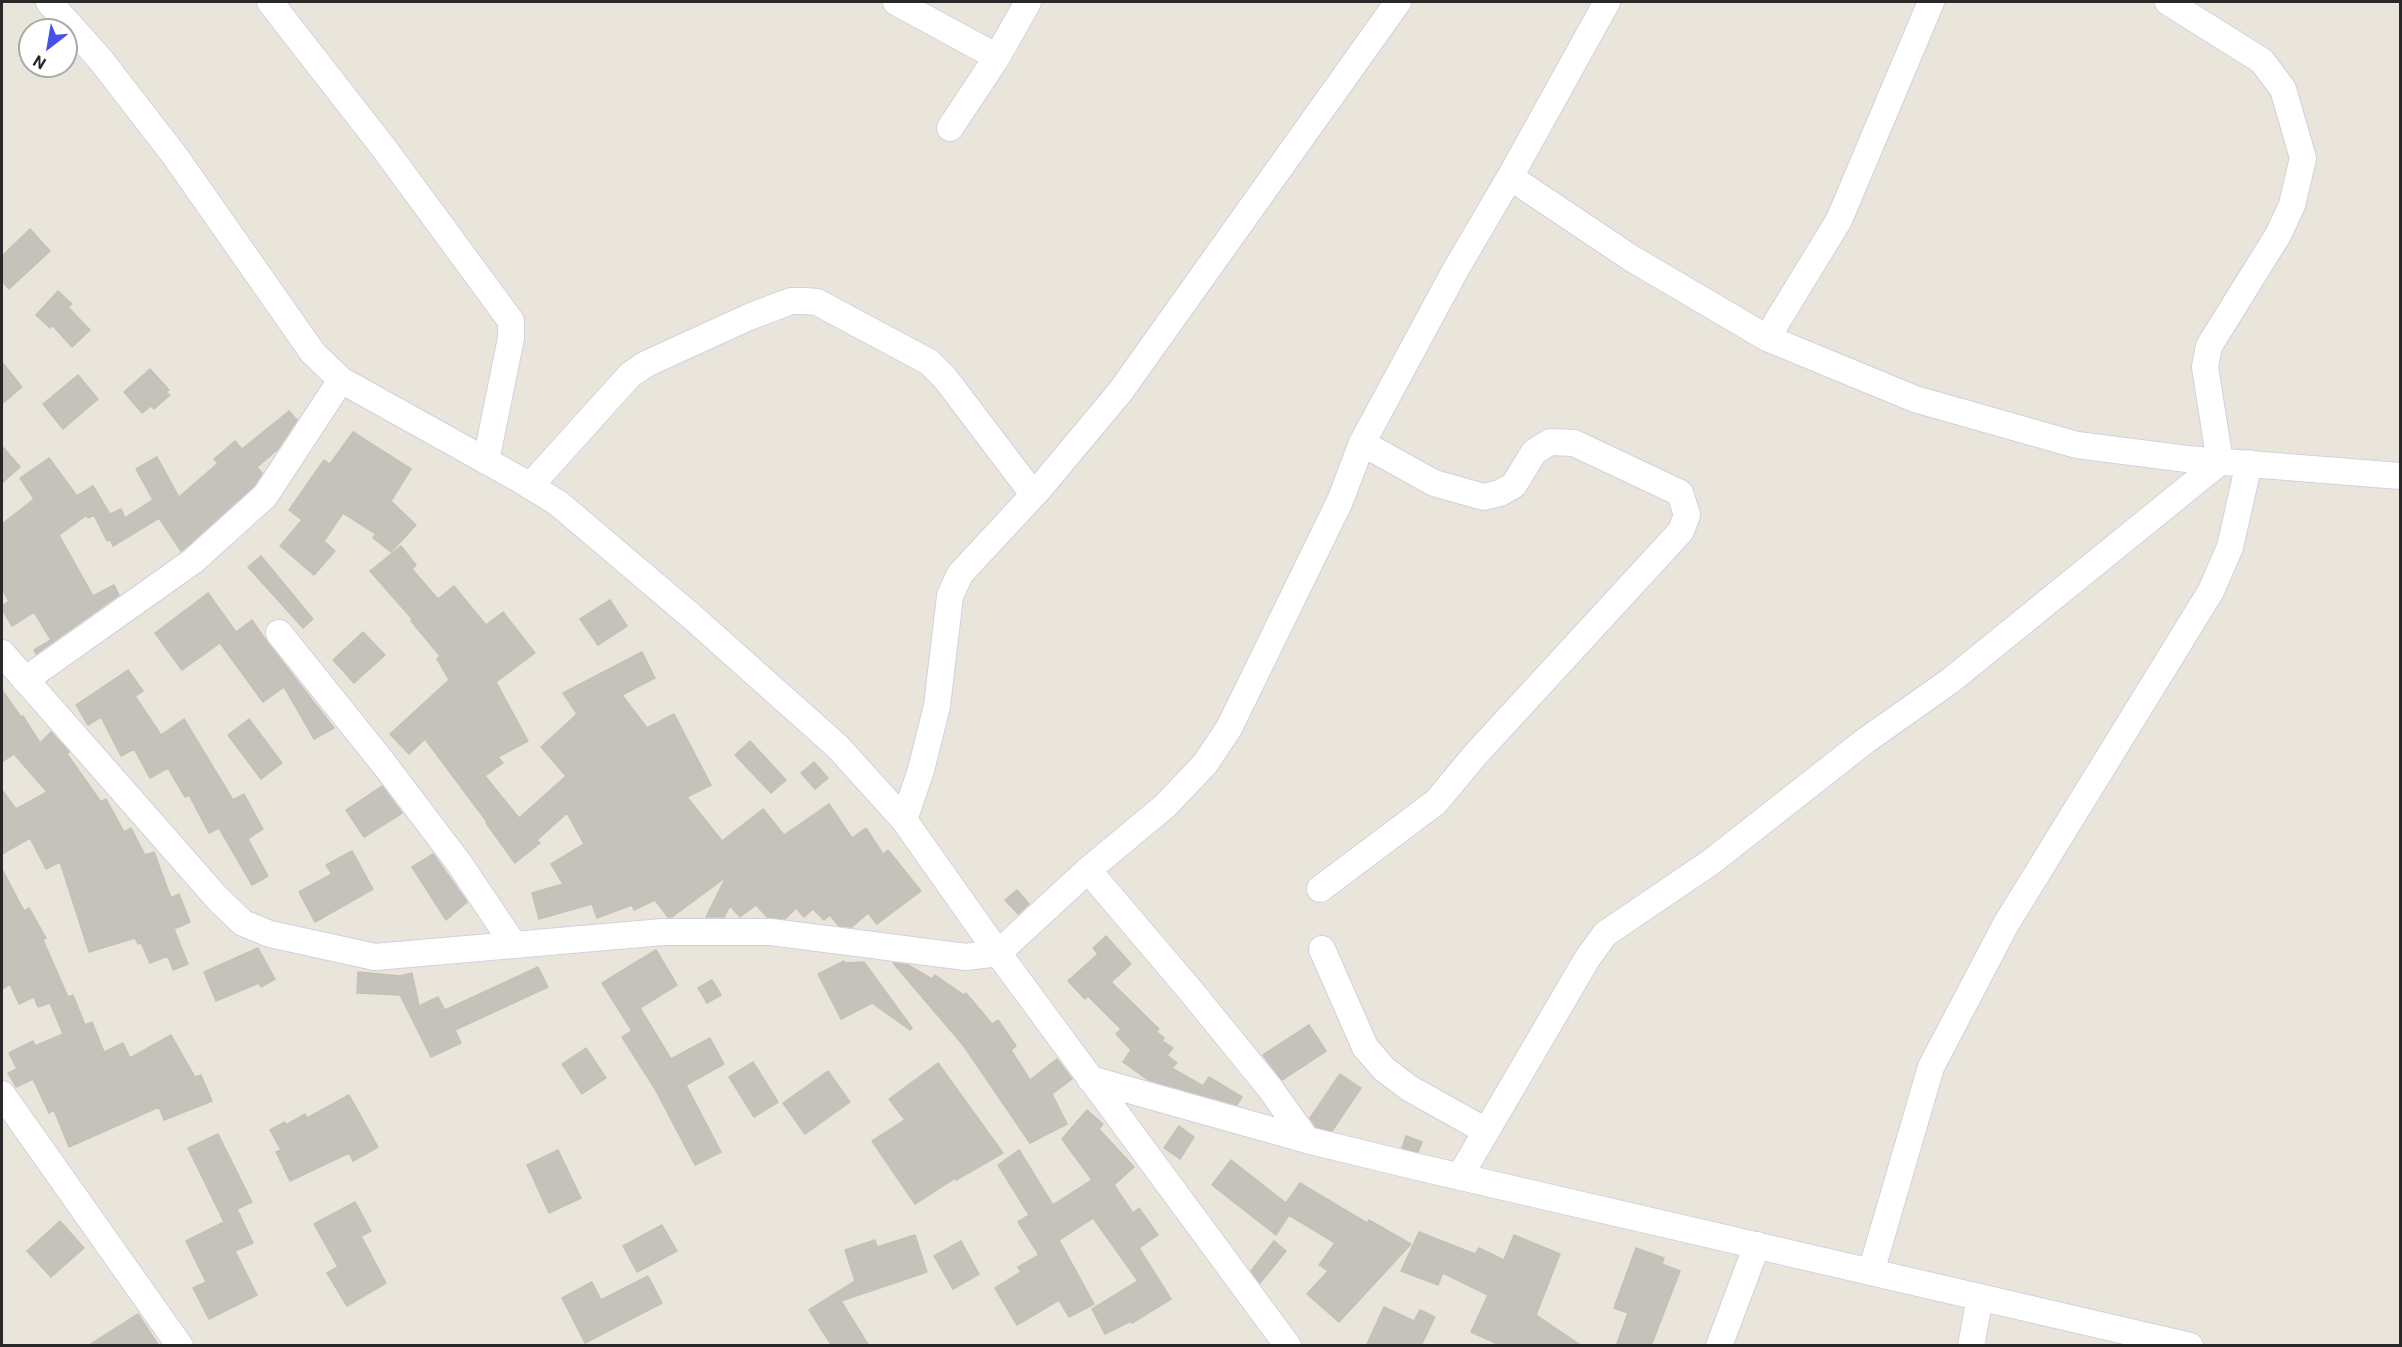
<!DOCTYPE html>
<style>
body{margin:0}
#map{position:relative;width:2402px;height:1347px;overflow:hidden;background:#eae5db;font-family:Roboto,sans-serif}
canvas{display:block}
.frame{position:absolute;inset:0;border:3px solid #282828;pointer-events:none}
.north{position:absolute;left:18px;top:18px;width:60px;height:60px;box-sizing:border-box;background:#fff;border:2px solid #a9a9a9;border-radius:50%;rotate:211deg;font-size:16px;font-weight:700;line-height:24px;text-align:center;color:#282828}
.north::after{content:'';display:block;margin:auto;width:21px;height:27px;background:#4650ec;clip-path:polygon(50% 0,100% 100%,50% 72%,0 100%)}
</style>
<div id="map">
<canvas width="2402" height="1347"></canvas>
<div class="frame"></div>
<div class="north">N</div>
</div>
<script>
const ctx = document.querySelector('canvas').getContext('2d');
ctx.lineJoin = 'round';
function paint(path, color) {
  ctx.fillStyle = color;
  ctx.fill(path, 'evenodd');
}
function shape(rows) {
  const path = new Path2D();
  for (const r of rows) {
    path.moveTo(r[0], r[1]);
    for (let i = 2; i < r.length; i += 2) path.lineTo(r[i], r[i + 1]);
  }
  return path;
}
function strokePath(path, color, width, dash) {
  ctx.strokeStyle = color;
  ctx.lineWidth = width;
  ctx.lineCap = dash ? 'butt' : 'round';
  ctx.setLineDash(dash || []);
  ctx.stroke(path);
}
const building = shape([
 [30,229,50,251,9,289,2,281,2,256,30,229],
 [58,291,72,304,68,307,90,330,72,347,52,325,50,328,36,315,58,291],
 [2,362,22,387,2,404,2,362],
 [150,369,169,390,166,392,170,395,154,409,151,406,142,413,124,392,150,369],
 [78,375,98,399,63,429,43,404,78,375],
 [289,411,297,420,277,450,257,467,262,473,254,486,184,549,181,551,159,518,113,546,110,540,107,541,94,515,88,518,87,515,59,535,93,596,114,585,119,595,36,654,34,650,51,640,34,612,12,626,2,609,2,606,9,601,2,589,2,524,34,499,20,478,49,458,77,496,93,486,110,514,121,509,125,518,153,500,136,469,157,457,179,497,218,463,214,459,235,441,242,449,289,411],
 [353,432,411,469,391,501,416,525,391,552,373,538,376,534,343,513,324,541,335,551,314,575,280,546,302,520,289,510,324,460,330,464,353,432],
 [2,446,20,467,2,483,2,446],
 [401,546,416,565,412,569,438,599,454,586,486,625,503,612,535,653,496,682,528,741,498,757,503,763,485,776,519,818,566,776,541,747,577,714,563,693,642,652,655,678,622,695,647,728,674,714,711,785,687,797,722,841,763,809,784,835,829,804,852,838,866,828,883,854,888,850,921,891,877,924,868,913,852,927,839,926,830,915,824,920,813,909,804,917,796,908,785,919,767,917,756,905,740,917,730,906,724,917,706,917,726,877,672,917,668,917,655,900,634,910,632,905,597,918,592,904,539,919,532,893,563,884,551,864,584,844,567,813,537,840,540,843,515,863,486,823,487,822,425,739,409,754,390,734,449,680,437,659,440,656,411,621,413,620,370,571,401,546],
 [261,556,313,619,303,628,248,567,261,556],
 [208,593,236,632,252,620,267,642,334,728,314,739,284,687,263,702,220,643,182,670,155,633,208,593],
 [610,600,627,626,598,645,580,619,610,600],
 [363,632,385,655,354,683,333,660,363,632],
 [128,670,143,691,135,696,161,735,184,719,233,800,244,794,263,829,248,839,268,876,252,885,219,828,209,833,189,795,185,797,168,768,150,778,134,749,121,756,101,717,88,725,76,705,128,670],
 [2,690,21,717,23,716,40,743,51,732,69,752,67,754,101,802,106,799,124,832,131,828,145,855,154,852,171,898,179,894,190,922,174,929,188,964,173,970,168,956,150,963,141,943,138,944,135,938,89,952,60,862,46,869,30,838,2,854,2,790,16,809,47,792,14,754,2,762,2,690],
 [249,719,282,763,261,779,228,735,249,719],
 [750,741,786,780,771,793,735,755,750,741],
 [814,762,828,778,815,789,801,773,814,762],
 [382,786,402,813,364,837,346,810,382,786],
 [352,851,373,889,315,922,299,892,332,874,326,865,352,851],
 [433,854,467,902,446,920,412,867,433,854],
 [2,869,24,911,29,908,46,938,43,940,68,997,73,995,85,1025,92,1022,104,1052,123,1043,130,1058,171,1035,195,1077,201,1075,212,1101,164,1120,159,1107,69,1147,54,1110,49,1113,33,1079,16,1087,8,1073,17,1069,9,1053,33,1041,35,1046,63,1034,50,1003,38,1007,34,997,19,1004,10,984,2,989,2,869],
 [1017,890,1029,904,1018,914,1005,900,1017,890],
 [1106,936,1131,964,1111,982,1159,1029,1156,1031,1164,1038,1162,1041,1173,1048,1167,1055,1177,1063,1172,1068,1203,1086,1209,1077,1242,1097,1237,1105,1148,1080,1123,1062,1131,1050,1116,1034,1121,1029,1088,996,1085,999,1068,981,1098,954,1093,948,1106,936],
 [258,948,275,979,261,987,259,983,216,1001,204,972,258,948],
 [656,950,677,985,640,1008,671,1059,710,1038,724,1064,686,1085,721,1152,695,1165,655,1089,622,1037,632,1031,602,983,656,950],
 [844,961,845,963,864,962,912,1028,910,1030,872,1003,841,1019,818,974,844,961],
 [893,963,908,965,932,979,935,975,964,995,966,993,992,1024,998,1020,1016,1046,1011,1050,1030,1080,1057,1059,1072,1079,1052,1094,1067,1124,1030,1143,963,1045,893,963],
 [538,967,548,987,455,1030,461,1043,431,1057,400,995,357,993,358,972,400,976,412,973,419,1006,438,997,445,1010,538,967],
 [712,980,721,995,707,1003,698,988,712,980],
 [1309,1025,1326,1051,1282,1080,1263,1055,1309,1025],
 [586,1048,606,1078,582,1094,562,1064,586,1048],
 [753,1062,778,1102,754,1117,729,1077,753,1062],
 [938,1063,1003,1153,956,1180,955,1178,915,1204,872,1141,905,1120,889,1099,938,1063],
 [828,1071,850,1102,805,1134,783,1103,828,1071],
 [1340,1074,1361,1088,1332,1131,1316,1127,1310,1118,1340,1074],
 [349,1095,378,1147,353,1161,349,1153,290,1181,276,1152,281,1150,270,1130,285,1122,286,1125,305,1114,307,1118,349,1095],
 [1087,1110,1103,1124,1099,1129,1134,1167,1114,1185,1133,1213,1139,1208,1158,1235,1139,1248,1171,1299,1132,1323,1131,1321,1105,1334,1092,1309,1138,1281,1093,1218,1059,1240,1094,1304,1069,1317,1059,1300,1017,1325,995,1288,1021,1272,1018,1267,1039,1255,1018,1222,1029,1215,998,1165,1019,1150,1053,1205,1092,1180,1062,1139,1087,1110],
 [1179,1126,1194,1137,1180,1159,1164,1148,1179,1126],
 [218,1134,252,1202,237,1209,253,1243,235,1251,257,1295,209,1319,193,1288,206,1282,186,1241,224,1222,188,1148,218,1134],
 [1406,1136,1422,1142,1418,1152,1402,1148,1406,1136],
 [558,1150,581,1198,549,1213,527,1165,558,1150],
 [1231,1160,1286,1203,1300,1183,1367,1223,1369,1220,1411,1244,1339,1322,1307,1294,1328,1271,1319,1265,1335,1243,1289,1215,1276,1235,1212,1185,1231,1160],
 [355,1202,371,1231,361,1236,386,1283,347,1306,327,1273,338,1267,314,1224,355,1202],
 [60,1221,84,1248,51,1277,27,1251,60,1221],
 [662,1225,677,1251,637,1272,623,1246,662,1225],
 [1419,1232,1475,1254,1479,1248,1504,1260,1514,1235,1560,1254,1536,1315,1582,1346,1502,1346,1471,1332,1488,1295,1443,1273,1438,1285,1401,1271,1419,1232],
 [915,1235,927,1272,841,1301,869,1346,832,1346,809,1310,855,1281,845,1250,875,1240,877,1247,915,1235],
 [961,1241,979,1274,953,1289,934,1256,961,1241],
 [1274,1241,1286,1251,1260,1283,1251,1271,1274,1241],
 [1636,1248,1664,1258,1662,1264,1680,1271,1651,1346,1616,1346,1628,1313,1614,1308,1636,1248],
 [648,1276,662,1303,585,1343,562,1298,592,1282,601,1300,648,1276],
 [1384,1307,1414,1321,1420,1310,1435,1317,1421,1346,1366,1346,1384,1307],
 [138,1314,159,1346,88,1346,138,1314]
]);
paint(building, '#c5c2bb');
strokePath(building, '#c5c1b5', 1.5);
const minor = shape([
 [49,2,100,59,175,156,313,353,341,380,517,478,558,503,690,615,838,747,904,820,998,953,1288,1346],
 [270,2,383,147,511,321,511,338,486,461],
 [896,2,997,57],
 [950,128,997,57,1028,2],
 [1510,177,1631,258,1767,338,1915,399,2077,445,2187,459,2400,476],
 [1767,338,1839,220,1931,2],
 [530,486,630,375,646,364,749,317,791,301,804,301,817,302,929,362,945,378,1033,494],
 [279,633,384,764,459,863,514,945],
 [2,653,218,899,243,923,270,934,375,957,663,932,771,932,966,957,998,953,1088,870,1165,806,1205,764,1229,728,1340,501,1362,443,1456,269,1510,177,1607,2],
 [25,680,193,561,265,496,341,380],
 [904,820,921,770,937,706,950,596,960,574,1039,489,1120,392,1398,2],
 [1088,870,1190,990,1269,1087,1307,1140],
 [1320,889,1436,802,1476,754,1681,531,1687,515,1680,493,1574,443,1550,442,1534,452,1514,485,1500,493,1484,497,1434,483,1362,443],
 [1322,949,1365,1047,1384,1069,1409,1088,1486,1131],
 [1090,1079,1307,1140,1418,1167,2190,1346],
 [2,1094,180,1346],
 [1460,1176,1587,959,1605,934,1711,862,1865,741,1950,681,2220,462,2205,367,2209,346,2278,235,2292,205,2303,158,2283,89,2262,61,2168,2],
 [1871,1272,1931,1067,2006,924,2211,591,2230,547,2249,463],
 [1719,1346,1757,1245],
 [1971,1346,1980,1297]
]);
strokePath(minor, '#d0d1e0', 28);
strokePath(minor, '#fff', 26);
</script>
